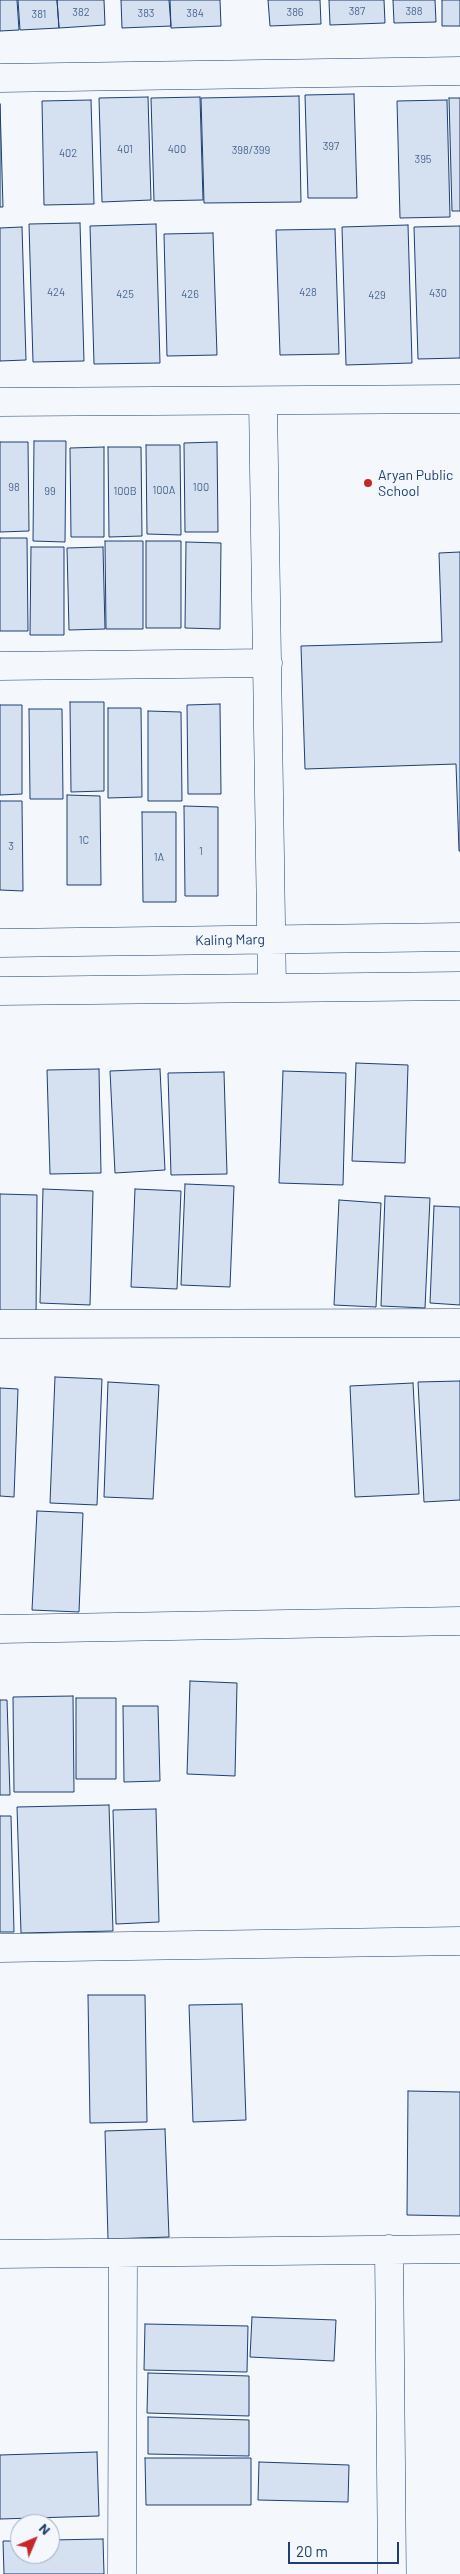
<!DOCTYPE html>
<style>
body{margin:0}
#map{position:relative;width:460px;height:2574px;overflow:hidden;background:#f4f7fb;font-family:Barlow,sans-serif}
canvas{display:block}
.north{position:absolute;left:10px;top:2514px;width:50px;height:50px;box-sizing:border-box;background:#f4f7fb;border:1px solid #9eadc5;border-radius:50%;rotate:45deg;font-size:14px;font-weight:700;line-height:20px;text-align:center;color:#1d3f73}
.north::after{content:'';display:block;margin:auto;width:18px;height:22px;background:#c62828;clip-path:polygon(50% 0,100% 100%,50% 72%,0 100%)}
.scale{position:absolute;left:288px;top:2542px;width:111px;height:22px;box-sizing:border-box;border:2px solid #1d3f73;border-top:0;padding-left:6px;font-size:15px;line-height:18px;white-space:nowrap;color:#1d3f73;-webkit-text-stroke:4px #f4f7fb;paint-order:stroke}
</style>
<div id="map">
<canvas width="460" height="2574"></canvas>
<div class="north">N</div>
<div class="scale">20 m</div>
</div>
<script>
const ctx = document.querySelector('canvas').getContext('2d');
ctx.lineJoin = 'round';
function paint(path, color) {
  ctx.fillStyle = color;
  ctx.fill(path, 'evenodd');
}
function shape(rows) {
  const path = new Path2D();
  for (const r of rows) {
    path.moveTo(r[0], r[1]);
    for (let i = 2; i < r.length; i += 2) path.lineTo(r[i], r[i + 1]);
  }
  return path;
}
function strokePath(path, color, width, dash) {
  ctx.strokeStyle = color;
  ctx.lineWidth = width;
  ctx.lineCap = dash ? 'butt' : 'round';
  ctx.setLineDash(dash || []);
  ctx.stroke(path);
}
function drawText(font, color, halo, rows, align = 'center') {
  ctx.font = font + ' Barlow,sans-serif';
  ctx.lineWidth = 4;
  ctx.setLineDash([]);
  ctx.textBaseline = 'middle';
  ctx.strokeStyle = halo;
  ctx.fillStyle = color;
  for (const [text, x, y, turn = 0] of rows) {
    ctx.save();
    ctx.translate(x, y);
    ctx.rotate((+turn || 0) * Math.PI / 180);
    ctx.textAlign = isNaN(turn) ? turn : align;
    if (halo) ctx.strokeText(text, 0, 0);
    ctx.fillText(text, 0, 0);
    ctx.restore();
  }
}
const building = shape([
 [0,0,17,0,19,30,0,31,0,0],
 [18,0,57,0,59,28,20,30,18,0],
 [57,0,104,0,105,25,59,28,57,0],
 [121,0,169,0,171,26,122,28,121,0],
 [170,0,220,0,221,26,171,28,170,0],
 [268,0,320,0,321,24,270,26,268,0],
 [329,0,384,0,385,23,330,25,329,0],
 [393,0,435,0,436,22,394,23,393,0],
 [442,0,460,0,460,26,442,26,442,0],
 [354,94,357,198,308,198,305,95,354,94],
 [299,96,301,202,204,203,201,98,299,96],
 [148,97,151,200,102,202,99,98,148,97],
 [200,97,203,200,154,201,151,98,200,97],
 [449,98,460,98,460,211,452,211,449,98],
 [91,100,94,204,44,205,42,101,91,100],
 [447,100,450,217,400,218,397,101,447,100],
 [0,104,3,207,0,207,0,104],
 [80,223,84,361,33,362,29,224,80,223],
 [156,224,160,363,94,364,90,226,156,224],
 [408,225,412,363,346,365,342,227,408,225],
 [460,226,460,358,418,359,414,227,460,226],
 [22,227,26,360,0,361,0,228,22,227],
 [335,229,339,354,280,355,276,230,335,229],
 [213,233,217,355,167,356,164,234,213,233],
 [34,441,66,441,65,542,33,541,34,441],
 [0,442,28,442,29,531,0,532,0,442],
 [217,442,218,532,185,532,184,443,217,442],
 [146,445,180,445,181,535,147,534,146,445],
 [104,447,104,537,71,537,70,448,104,447],
 [108,447,141,447,142,536,109,537,108,447],
 [0,538,27,538,28,631,0,631,0,538],
 [105,541,143,541,143,629,106,629,105,541],
 [146,541,181,541,181,628,146,628,146,541],
 [186,542,221,543,220,629,185,628,186,542],
 [31,547,64,547,64,635,30,635,31,547],
 [103,547,105,629,69,630,67,548,103,547],
 [460,552,460,851,459,851,456,764,305,769,301,646,442,642,439,553,460,552],
 [70,702,104,702,104,791,71,792,70,702],
 [220,704,221,794,188,794,187,705,220,704],
 [0,705,22,705,22,794,0,795,0,705],
 [108,708,141,708,142,797,108,798,108,708],
 [29,709,62,709,63,799,30,799,29,709],
 [148,711,181,712,182,801,148,801,148,711],
 [67,795,100,796,101,885,67,885,67,795],
 [0,801,22,801,23,891,0,890,0,801],
 [184,806,218,807,218,896,185,896,184,806],
 [142,812,176,812,176,902,143,902,142,812],
 [356,1063,408,1065,405,1163,352,1161,356,1063],
 [99,1069,101,1173,50,1174,47,1070,99,1069],
 [160,1069,165,1170,115,1173,110,1071,160,1069],
 [283,1071,346,1073,343,1185,279,1183,283,1071],
 [224,1072,227,1174,171,1175,168,1073,224,1072],
 [185,1184,234,1186,230,1287,181,1285,185,1184],
 [43,1189,93,1191,90,1305,40,1303,43,1189],
 [135,1189,181,1191,177,1289,131,1287,135,1189],
 [0,1194,37,1195,36,1319,0,1318,0,1194],
 [385,1196,430,1198,425,1308,381,1306,385,1196],
 [339,1200,381,1203,376,1307,334,1305,339,1200],
 [434,1206,460,1207,460,1305,430,1303,434,1206],
 [55,1377,102,1379,97,1505,50,1503,55,1377],
 [460,1381,460,1500,424,1502,418,1382,460,1381],
 [108,1382,159,1385,153,1499,104,1497,108,1382],
 [413,1383,419,1494,355,1497,350,1386,413,1383],
 [0,1388,18,1389,14,1497,0,1496,0,1388],
 [37,1511,83,1513,79,1612,32,1610,37,1511],
 [190,1681,237,1683,235,1776,187,1774,190,1681],
 [73,1696,74,1792,14,1792,13,1697,73,1696],
 [76,1698,116,1698,116,1779,76,1779,76,1698],
 [0,1700,7,1700,10,1795,0,1795,0,1700],
 [123,1706,158,1706,160,1781,124,1782,123,1706],
 [109,1805,113,1931,21,1933,17,1807,109,1805],
 [156,1809,159,1922,116,1924,113,1810,156,1809],
 [0,1816,11,1816,14,1932,0,1932,0,1816],
 [88,1995,145,1995,147,2122,90,2123,88,1995],
 [242,2004,246,2120,193,2122,189,2005,242,2004],
 [408,2091,460,2092,460,2216,407,2215,408,2091],
 [165,2129,169,2237,108,2239,105,2131,165,2129],
 [252,2317,336,2320,334,2361,250,2357,252,2317],
 [145,2324,248,2326,247,2372,144,2370,145,2324],
 [148,2373,249,2376,249,2416,147,2413,148,2373],
 [148,2417,249,2420,249,2456,148,2454,148,2417],
 [97,2452,99,2516,0,2519,0,2455,97,2452],
 [145,2458,251,2458,251,2505,146,2505,145,2458],
 [259,2462,349,2465,348,2502,258,2500,259,2462],
 [103,2539,104,2574,4,2574,3,2541,20,2541,20,2554,50,2554,50,2540,103,2539]
]);
paint(building, '#d5e0f0');
strokePath(building, '#1d3f73', 1);
const minor = shape([
 [0,78,460,71],
 [0,402,460,399],
 [263,402,272,988],
 [0,666,268,663],
 [0,943,460,937],
 [0,991,460,986],
 [0,1324,460,1323],
 [0,1629,460,1621],
 [0,1948,460,1941],
 [389,2249,392,2574],
 [0,2254,460,2249],
 [122,2574,123,2253]
]);
strokePath(minor, '#1d3f73', 29);
strokePath(minor, '#f4f7fb', 28);
for (const [x, y, r, color] of [
 [368,483,5,"#c62828"]
]) {
  const dot = new Path2D();
  dot.arc(x, y, r, 0, 2 * Math.PI);
  ctx.fillStyle = color;
  ctx.fill(dot);
  strokePath(dot, '#f4f7fb', 2);
}
drawText('11px', '#4b6792', null, [
 ["387",357,11],
 ["388",414,11],
 ["382",81,12],
 ["386",295,12],
 ["383",146,13],
 ["384",195,13],
 ["381",39,14],
 ["397",331,146],
 ["401",125,149],
 ["400",177,149],
 ["398/399",251,150],
 ["402",68,153],
 ["395",423,159],
 ["424",56,292],
 ["428",308,292],
 ["430",438,293],
 ["425",125,294],
 ["426",190,294],
 ["429",377,295],
 ["98",14,487],
 ["100",201,487],
 ["100A",164,490],
 ["99",50,491],
 ["100B",125,491],
 ["1C",84,840],
 ["3",11,846],
 ["1",201,851],
 ["1A",159,857]
]);
drawText('14px', '#1d3f73', '#f4f7fb', [
 ["Aryan Public",378,475],
 ["School",378,491]
], 'left');
drawText('14px', '#1d3f73', '#f4f7fb', [
 ["Kaling Marg",230,940,-1]
]);
</script>
